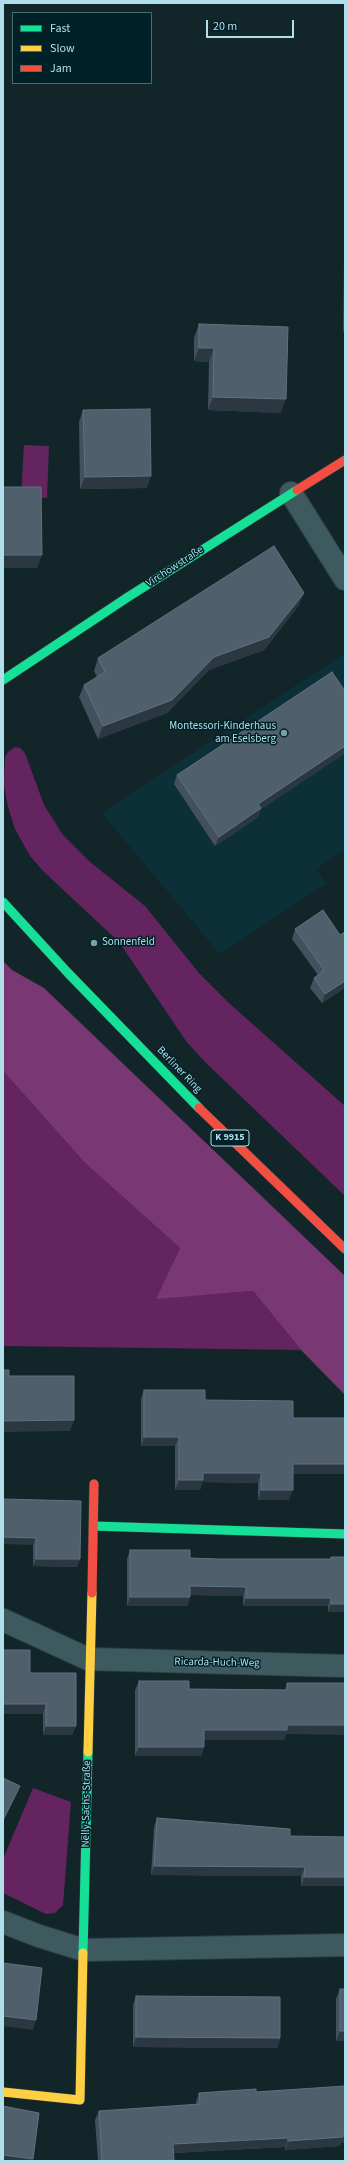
<!DOCTYPE html>
<meta charset="utf-8">
<style>
body{margin:0}
#map{position:relative;width:348px;height:2164px;overflow:hidden;background:#122529;font-family:"Source Sans 3",sans-serif}
canvas{display:block}
.frame{position:absolute;inset:0;border:4px solid #b1dfe9;pointer-events:none}
.legend{position:absolute;left:12px;top:12px;width:140px;height:72px;box-sizing:border-box;background:#002128;border:1px solid #476d75;margin:0;padding:5px 7px;list-style:none;font-size:12px;color:#b1dfe9}
.legend li{display:flex;align-items:center;gap:8px;height:20px}
.legend b{width:20px;border:1px solid #476d75}
.scale{position:absolute;left:206px;top:20px;width:88px;height:18px;box-sizing:border-box;border:2px solid #b1dfe9;border-top:0;padding-left:5px;font-size:12px;line-height:14px;white-space:nowrap;color:#b1dfe9;-webkit-text-stroke:3px #002128;paint-order:stroke}
</style>
<div id="map">
<canvas width="348" height="2164"></canvas>
<div class="frame"></div>
<ul class="legend">
<li><b style="height:5px;background:#16e098"></b>Fast</li>
<li><b style="height:5px;background:#ffcf43"></b>Slow</li>
<li><b style="height:5px;background:#f24e42"></b>Jam</li>
</ul>
<div class="scale">20 m</div>
</div>
<script>
const ctx = document.querySelector('canvas').getContext('2d');
ctx.lineJoin = 'round';
function paint(path, color) {
  ctx.fillStyle = color;
  ctx.fill(path, 'evenodd');
}
function shape(rows) {
  const path = new Path2D();
  for (const r of rows) {
    path.moveTo(r[0], r[1]);
    for (let i = 2; i < r.length; i += 2) path.lineTo(r[i], r[i + 1]);
  }
  return path;
}
function strokePath(path, color, width, dash) {
  ctx.strokeStyle = color;
  ctx.lineWidth = width;
  ctx.lineCap = dash ? 'butt' : 'round';
  ctx.setLineDash(dash || []);
  ctx.stroke(path);
}
function drawText(font, color, halo, rows, align = 'center') {
  ctx.font = font + ' "Source Sans 3",sans-serif';
  ctx.lineWidth = 3;
  ctx.setLineDash([]);
  ctx.textBaseline = 'middle';
  ctx.strokeStyle = halo;
  ctx.fillStyle = color;
  for (const [text, x, y, turn = 0] of rows) {
    ctx.save();
    ctx.translate(x, y);
    ctx.rotate((+turn || 0) * Math.PI / 180);
    ctx.textAlign = isNaN(turn) ? turn : align;
    if (halo) ctx.strokeText(text, 0, 0);
    ctx.fillText(text, 0, 0);
    ctx.restore();
  }
}
paint(shape([
 [345,653,345,850,316,869,326,884,220,954,102,813]
]), '#0d3038');
paint(shape([
 [24,445,49,446,47,498,21,497],
 [15,747,20,748,25,753,44,805,63,835,90,862,145,906,199,973,230,1004,345,1106,345,1196,203,1060,186,1041,119,942,43,871,30,856,15,829,8,807,4,785,5,757,8,752],
 [3,1071,85,1163,180,1248,157,1298,253,1291,301,1350,3,1346],
 [33,1788,71,1802,63,1905,55,1913,46,1914,3,1893,3,1859]
]), '#64245f');
paint(shape([
 [3,961,12,970,44,988,345,1276,345,1395,301,1350,253,1291,156,1299,180,1248,85,1163,3,1071]
]), '#793773');
const street = shape([
 [291,493,345,579],
 [3,1620,88,1659,345,1666],
 [3,1922,39,1936,84,1950,345,1945]
]);
const fast = shape([
 [3,680,128,597,297,490],
 [3,902,68,973,199,1108],
 [94,1526,345,1534],
 [83,1953,88,1752]
]);
const slow = shape([
 [88,1752,92,1593],
 [3,2092,80,2100,83,1953]
]);
const jam = shape([
 [297,490,345,460],
 [199,1108,345,1249],
 [92,1593,94,1484]
]);
strokePath(street, '#2f4044', 24);
strokePath(fast, '#2f4044', 10);
strokePath(slow, '#2f4044', 10);
strokePath(jam, '#2f4044', 10);
strokePath(street, '#3d5a5f', 22);
strokePath(fast, '#16e098', 9);
strokePath(slow, '#ffcf43', 9);
strokePath(jam, '#f24e42', 9);
paint(shape([
 [345,259,345,332,343,332,344,261],
 [199,324,281,413,208,410,209,362,194,361,194,338],
 [83,410,147,488,80,489,79,422],
 [299,605,264,650,209,670,167,713,98,739,79,697,84,685,97,677,94,671,98,658],
 [345,691,345,753,261,809,258,817,215,846,174,784,177,775],
 [295,929,340,935,345,932,345,988,322,1003,310,988,314,978,318,975,292,939],
 [144,1390,205,1400,293,1418,345,1474,293,1474,289,1500,258,1500,258,1483,202,1482,200,1490,175,1490,175,1446,141,1446,141,1399],
 [3,1499,80,1559,77,1567,33,1566,33,1545],
 [130,1550,190,1558,219,1559,330,1559,331,1557,345,1612,328,1612,328,1606,243,1606,243,1596,190,1595,190,1597,187,1606,127,1606,127,1559],
 [30,1673,76,1726,72,1735,43,1735,43,1714,3,1714],
 [139,1681,189,1689,285,1690,287,1683,286,1734,284,1740,204,1740,204,1747,201,1756,135,1756,135,1690],
 [157,1818,290,1836,344,1886,301,1886,301,1876,151,1875,154,1827],
 [340,1989,345,1989,345,2041,336,2041,336,1999],
 [136,1996,280,2038,277,2048,133,2047,133,2005],
 [345,2086,345,2143,341,2143,340,2146,285,2150,285,2147,173,2153,173,2161,98,2161,95,2120,99,2111,196,2105,196,2102,199,2093,256,2092]
]), '#43505e');
paint(shape([
 [345,326,345,332,343,332],
 [199,348,214,348,209,362,194,361],
 [213,397,286,399,281,413,208,410],
 [151,476,147,488,80,489,85,477],
 [3,555,42,555,37,568,3,568],
 [304,593,299,605,264,650,209,670,167,713,98,739,103,726,214,657],
 [345,746,345,753,261,809,258,817,215,846,219,837,258,804],
 [345,981,345,988,322,1003,325,994],
 [74,1420,70,1431,3,1432,3,1421],
 [144,1437,179,1437,175,1446,141,1446],
 [293,1464,345,1464,345,1474,289,1474],
 [203,1473,261,1473,258,1483,202,1482,200,1490,175,1490,179,1480],
 [261,1490,293,1490,289,1500,258,1500],
 [3,1537,36,1538,33,1545,3,1544],
 [36,1559,80,1559,77,1567,33,1566],
 [190,1586,246,1587,243,1596,187,1595],
 [130,1597,190,1597,187,1606,127,1606],
 [246,1598,331,1598,328,1606,243,1606],
 [331,1604,345,1604,345,1612,328,1612],
 [3,1704,46,1704,43,1714,3,1714],
 [287,1725,345,1725,345,1735,286,1734,284,1740,201,1740,204,1730],
 [46,1726,76,1726,72,1735,43,1735],
 [139,1747,204,1747,201,1756,135,1756],
 [20,1786,16,1795,3,1822,3,1820],
 [154,1866,305,1867,301,1876,151,1875],
 [304,1877,345,1877,345,1884,344,1886,301,1886],
 [3,2016,36,2020,33,2030,3,2026],
 [340,2031,345,2031,345,2041,336,2041],
 [136,2037,280,2038,277,2048,133,2047],
 [345,2134,345,2143,341,2143,340,2146,285,2150,288,2141],
 [288,2138,285,2147,169,2153,173,2144],
 [3,2155,33,2159,32,2161,3,2161]
]), '#2b3842');
const building = shape([
 [199,324,288,327,286,399,213,397,214,348,199,348,199,324],
 [150,409,151,476,85,477,83,410,150,409],
 [3,487,41,487,42,555,3,555,3,487],
 [274,546,304,593,269,637,214,657,172,700,103,726,84,685,105,672,98,658,274,546],
 [332,672,345,691,345,746,258,804,261,808,219,837,177,775,332,672],
 [323,910,340,935,345,932,345,981,325,994,314,978,324,970,295,929,323,910],
 [3,1370,9,1370,9,1376,74,1376,74,1420,3,1421,3,1370],
 [144,1390,205,1390,205,1400,293,1401,293,1418,345,1418,345,1464,293,1464,293,1490,261,1490,261,1473,203,1473,203,1480,179,1480,179,1437,144,1437,144,1390],
 [3,1499,81,1501,80,1559,36,1559,36,1538,3,1537,3,1499],
 [130,1550,190,1550,190,1558,219,1559,331,1559,331,1557,345,1557,345,1604,331,1604,331,1598,246,1598,246,1587,190,1586,190,1597,130,1597,130,1550],
 [3,1650,30,1650,30,1673,76,1673,76,1726,46,1726,46,1704,3,1704,3,1650],
 [139,1681,189,1681,189,1689,287,1690,287,1683,345,1683,345,1725,287,1725,287,1730,204,1730,204,1747,139,1747,139,1681],
 [3,1778,20,1786,3,1820,3,1778],
 [157,1818,290,1829,290,1836,345,1837,345,1877,304,1877,305,1867,154,1866,157,1818],
 [3,1963,42,1968,36,2020,3,2016,3,1963],
 [340,1989,345,1989,345,2031,340,2031,340,1989],
 [136,1996,280,1997,280,2038,136,2037,136,1996],
 [345,2086,345,2134,343,2134,343,2137,288,2141,288,2138,173,2144,174,2160,157,2161,102,2161,99,2111,200,2104,199,2093,256,2089,256,2092,345,2086],
 [3,2106,39,2113,33,2159,3,2155,3,2106]
]);
paint(building, '#4f5f6c');
strokePath(building, '#5e7380', 1);
for (const [x, y, r, color] of [
 [284,733,4,"#799ea6"],
 [94,943,4,"#799ea6"]
]) {
  const dot = new Path2D();
  dot.arc(x, y, r, 0, 2 * Math.PI);
  ctx.fillStyle = color;
  ctx.fill(dot);
  strokePath(dot, '#002128', 1.5);
}
for (const [x, y, w] of [
 [230,1138,38]
]) {
  const box = new Path2D();
  box.roundRect(x - w / 2, y - 8, w, 16, 3);
  ctx.fillStyle = '#002128';
  ctx.fill(box);
  strokePath(box, '#b1dfe9', 1);
}
drawText('bold 10px', '#b1dfe9', null, [
 ["K 9915",230,1138]
]);
drawText('11px', '#b1dfe9', '#002128', [
 ["Virchowstraße",175,567,-33],
 ["Berliner Ring",179,1070,46],
 ["Ricarda-Huch-Weg",217,1663,1],
 ["Nelly-Sachs-Straße",87,1804,-89]
]);
drawText('11px', '#b1dfe9', '#002128', [
 ["Montessori-Kinderhaus",276,727],
 ["am Eselsberg",276,740],
 ["Sonnenfeld",102,943,"left"]
], 'right');
</script>
